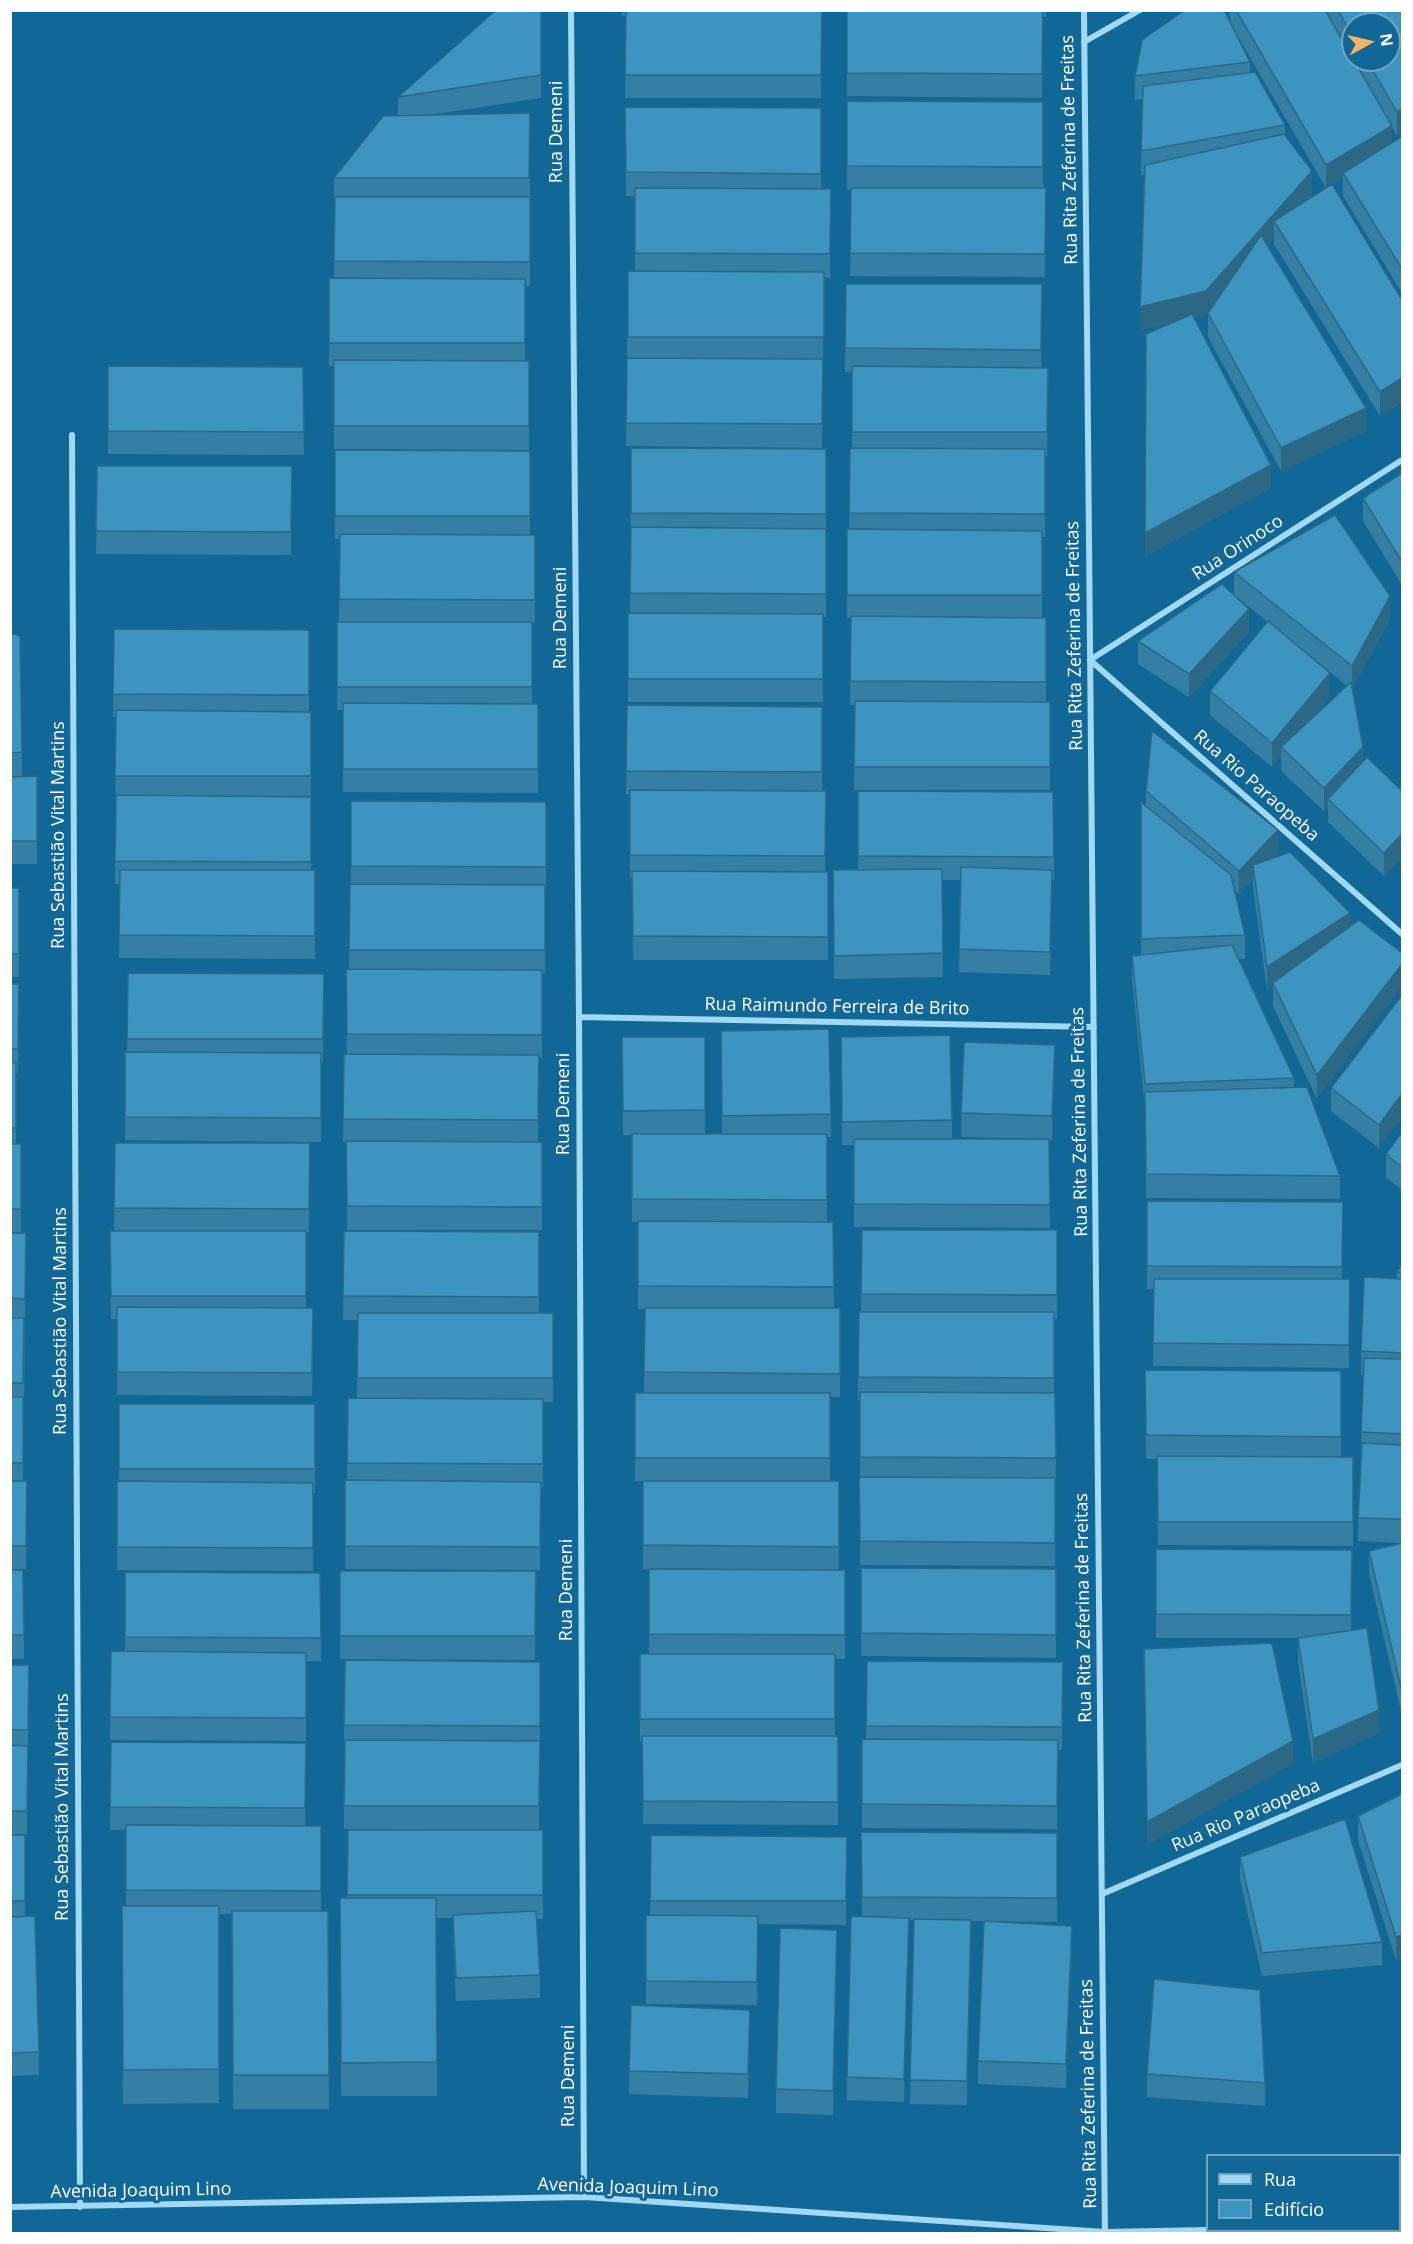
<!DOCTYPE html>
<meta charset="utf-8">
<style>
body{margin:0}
#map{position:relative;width:1413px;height:2244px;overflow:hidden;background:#116897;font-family:"Open Sans",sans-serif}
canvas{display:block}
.frame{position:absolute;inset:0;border:12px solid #fff;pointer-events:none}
.legend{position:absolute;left:1206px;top:2154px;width:195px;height:78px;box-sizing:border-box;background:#116897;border:2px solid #70a4c1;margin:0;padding:8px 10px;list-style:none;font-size:18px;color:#fff}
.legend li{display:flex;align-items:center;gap:12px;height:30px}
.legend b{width:30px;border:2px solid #70a4c1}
.north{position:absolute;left:1341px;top:12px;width:60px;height:60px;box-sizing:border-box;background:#116897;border:2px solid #70a4c1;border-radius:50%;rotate:82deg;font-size:16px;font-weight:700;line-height:24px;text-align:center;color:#fff}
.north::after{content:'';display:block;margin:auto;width:21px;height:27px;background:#ffb264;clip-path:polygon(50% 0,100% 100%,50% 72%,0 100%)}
</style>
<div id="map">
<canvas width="1413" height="2244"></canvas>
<div class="frame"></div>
<ul class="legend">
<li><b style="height:8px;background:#a1d8f3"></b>Rua</li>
<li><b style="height:16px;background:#3e94c0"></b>Edifício</li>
</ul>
<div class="north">N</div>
</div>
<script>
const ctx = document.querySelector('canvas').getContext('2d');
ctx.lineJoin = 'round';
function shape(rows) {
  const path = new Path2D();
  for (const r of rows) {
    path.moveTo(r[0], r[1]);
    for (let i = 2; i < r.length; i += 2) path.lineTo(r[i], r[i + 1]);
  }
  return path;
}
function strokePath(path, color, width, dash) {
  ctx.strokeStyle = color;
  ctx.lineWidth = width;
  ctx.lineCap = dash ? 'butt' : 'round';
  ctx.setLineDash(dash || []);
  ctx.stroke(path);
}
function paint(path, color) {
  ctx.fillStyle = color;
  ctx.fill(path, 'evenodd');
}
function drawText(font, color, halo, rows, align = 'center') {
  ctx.font = font + ' "Open Sans",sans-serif';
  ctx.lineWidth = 6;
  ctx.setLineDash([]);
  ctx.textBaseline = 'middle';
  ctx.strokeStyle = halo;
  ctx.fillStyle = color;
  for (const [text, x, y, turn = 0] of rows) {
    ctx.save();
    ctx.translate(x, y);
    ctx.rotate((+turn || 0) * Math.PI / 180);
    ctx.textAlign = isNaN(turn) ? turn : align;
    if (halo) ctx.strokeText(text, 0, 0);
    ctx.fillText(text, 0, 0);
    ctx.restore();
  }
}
strokePath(shape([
 [571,10,579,1017,584,2197],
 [1084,10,1105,2234],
 [1084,42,1140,10],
 [72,435,80,2207],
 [1402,460,1090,660,1402,934],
 [579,1017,1094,1027],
 [1102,1894,1402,1765],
 [10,2207,584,2197,1105,2232,1208,2230],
 [1400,2226,1402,2226]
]), '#a1d8f3', 6);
paint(shape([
 [541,10,541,98,429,115,530,113,530,286,525,286,525,361,529,361,529,450,334,449,334,366,329,366,329,278,334,278,335,201,334,201,334,178,398,116,398,97],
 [622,10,822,10,821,98,625,98,626,16,622,16],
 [847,10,1046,10,1046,17,1043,17,1042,98,847,96],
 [1230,10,1402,10,1397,136,1392,127,1392,142,1402,139,1402,293,1343,196,1343,178,1332,185,1402,300,1402,402,1380,416,1274,244,1274,237,1267,245,1366,431,1281,471,1208,337,1208,313,1211,309,1206,314,1194,317,1271,488,1145,556,1175,322,1140,330,1145,174,1141,175,1142,99,1135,100,1135,76,1230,23],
 [1353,24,1389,60,1353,60],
 [1234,30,1326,188,1306,201,1312,194,1285,136,1285,125,1250,72,1250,62],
 [847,101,1043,102,1043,188,1046,188,1045,277,850,276,851,190,847,190],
 [625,107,821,108,821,189,831,189,830,278,824,277,822,448,626,446,628,271,635,271,635,196,626,196],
 [846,284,1042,284,1041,368,1048,368,1047,456,1045,456,1045,537,1042,537,1042,617,1046,618,1046,702,1050,702,1050,790,854,790,855,705,850,705,851,618,847,618,847,529,849,530,850,448,852,448,852,372,845,372],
 [108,366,303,367,304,455,108,454],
 [631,448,826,449,826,617,823,617,823,702,628,702,628,613,630,613],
 [335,450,530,516,530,535,535,535,535,623,532,623,532,704,538,704,538,793,343,792,343,710,337,710,337,622,339,622,340,539,335,539],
 [97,466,292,466,291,555,96,554],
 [1402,473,1402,585,1363,521,1363,498],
 [1234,572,1390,619,1352,689,1363,762,1402,791,1402,857,1384,876,1328,822,1328,807,1324,811,1281,771,1281,755,1272,767,1210,715,1210,691,1268,622,1234,595],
 [1311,656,1347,686,1311,720,1330,696],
 [114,629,309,630,309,712,311,776,311,870,315,870,315,959,119,958,120,884,115,884,116,717,113,717],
 [1249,632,1189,697,1138,664,1138,641],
 [10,633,22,752,22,776,10,776],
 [627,705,822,707,822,791,826,791,825,872,828,872,828,960,633,960,632,878,630,878,630,794,626,794],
 [37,776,37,864,10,864,10,777],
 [858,791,1054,857,1054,880,1052,880,1050,975,959,972,961,880,942,880,943,977,834,979,833,894,858,870],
 [1146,791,1278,853,1273,858,1350,913,1317,1099,1273,1006,1273,986,1267,990,1253,888,1253,879,1239,894,1235,891,1245,935,1245,959,1239,959,1294,1078,1294,1087,1340,1176,1340,1199,1146,1198,1145,1108,1132,979,1132,956,1141,955,1141,802,1146,807],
 [351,801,546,802,546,891,545,891,545,974,542,974,542,1058,539,1058,538,1142,542,1142,542,1230,347,1230,346,1142,343,1142,344,1054,347,1054,346,969,349,969,350,884,351,884],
 [10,888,19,888,19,977,10,977],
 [128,973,324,974,323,1062,321,1062,321,1142,125,1140,125,1052,127,1052],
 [10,984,19,984,18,1073,16,1073,16,1144,21,1144,21,1232,10,1232],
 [1402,995,1379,1148,1331,1111,1331,1088],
 [622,1037,705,1037,705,1134,722,1134,721,1054,831,1114,831,1137,827,1137,827,1222,833,1222,834,1308,840,1374,840,1397,830,1397,830,1481,839,1481,839,1570,643,1569,643,1481,635,1481,635,1393,644,1393,645,1309,638,1309,638,1222,632,1222,632,1135,623,1135],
 [841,1060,952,1120,952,1139,1046,1139,961,1137,961,1113,1055,1069,1052,1140,1049,1140,1050,1228,854,1227,854,1145,842,1145],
 [1402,1132,1402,1190,1386,1177,1386,1154],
 [115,1143,310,1143,309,1232,306,1232,306,1308,313,1308,312,1396,117,1395,117,1319,111,1319,110,1231,114,1231],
 [1147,1201,1343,1202,1342,1279,1350,1279,1349,1368,1153,1366,1154,1289,1147,1289],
 [862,1230,1057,1230,1057,1319,1054,1319,1054,1393,1055,1393,1056,1481,1055,1566,860,1565,860,1400,858,1400,858,1377,861,1312],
 [344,1231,539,1232,539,1313,553,1313,553,1402,543,1402,543,1487,541,1487,540,1570,345,1569,345,1480,347,1480,348,1398,357,1398,358,1320,343,1320],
 [10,1233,26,1233,23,1481,27,1481,26,1569,10,1569],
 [1402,1264,1402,1543,1358,1541,1363,1375,1361,1375,1361,1351,1397,1279,1397,1272],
 [1145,1370,1341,1371,1341,1457,1353,1457,1353,1546,1158,1545,1157,1459,1146,1459],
 [119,1404,315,1404,315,1493,313,1493,313,1571,117,1570,117,1481,119,1481],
 [1402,1543,1402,1715,1369,1574,1369,1551],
 [1156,1549,1352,1550,1351,1630,1379,1733,1313,1763,1298,1662,1298,1638,1300,1638,1156,1638],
 [861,1568,1056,1569,1056,1658,861,1656],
 [649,1569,845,1570,845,1659,835,1659,835,1736,838,1736,838,1825,643,1824,642,1742,640,1742,640,1654,649,1654],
 [10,1570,24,1635,24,1659,10,1659],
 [340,1571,536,1571,535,1660,340,1659],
 [125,1572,321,1638,321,1661,306,1661,306,1741,110,1740,111,1651,125,1651],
 [867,1661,1063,1662,1062,1750,1058,1750,1057,1829,862,1828,862,1739,866,1739],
 [10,1665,29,1665,27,1834,10,1834],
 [344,1725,540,1726,539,1830,344,1829],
 [111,1742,306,1743,305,1826,321,1826,321,1911,328,1911,329,2109,233,2109,232,1914,219,1914,219,2103,123,2104,122,1906,126,1906,126,1830,110,1830],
 [1402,1794,1396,1960,1358,1840,1358,1816],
 [348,1830,543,1830,543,1919,537,1919,540,1975,540,1998,456,2001,453,1938,453,1918,437,1918,437,2096,341,2096,340,1898,347,1898],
 [861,1832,1057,1833,1057,1922,971,1921,967,2105,910,2104,914,1920,909,1920,904,2102,847,2100,847,2077,862,1916],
 [10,1835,25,1835,25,1916,39,2052,39,2075,10,2076],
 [651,1835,847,1837,846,1925,758,1924,757,2005,646,2004,646,1915,650,1915],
 [1240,1857,1382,1942,1382,1965,1262,1976,1240,1880],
 [1072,1949,1066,2088,978,2084,978,2061],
 [837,1953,833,2115,776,2113,776,2089],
 [750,2033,748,2098,629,2094,629,2071],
 [1147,2074,1265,2083,1265,2106,1147,2097]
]), '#357fa5');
paint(shape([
 [1402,109,1402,133,1397,136,1397,112],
 [1392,126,1392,149,1343,173,1343,178,1326,188,1326,165],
 [1312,171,1312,194,1280,230,1274,221,1274,237,1206,314,1140,330,1140,307],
 [1402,378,1402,402,1380,416,1380,392],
 [1366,408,1366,431,1281,471,1281,448],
 [1271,465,1271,488,1145,556,1145,533],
 [1390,596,1390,619,1352,690,1352,666],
 [1249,609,1249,632,1189,697,1189,674],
 [1330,673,1330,696,1285,751,1281,747,1281,755,1272,767,1272,743],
 [1363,747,1363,770,1328,799,1328,807,1324,811,1324,788],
 [1278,830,1278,853,1255,877,1253,865,1253,879,1239,894,1239,871],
 [1402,834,1402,857,1384,876,1384,853],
 [1052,870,1052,893,1050,975,1050,952],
 [1350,913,1350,936,1273,983,1273,986,1267,990,1267,967],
 [1402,964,1402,987,1317,1099,1317,1075],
 [1055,1045,1055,1069,1052,1140,1052,1116],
 [1402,1094,1402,1117,1379,1148,1379,1125],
 [1379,1710,1379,1733,1313,1763,1313,1739],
 [1293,1741,1293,1764,1147,1845,1147,1822],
 [909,1918,909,1941,904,2102,904,2079],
 [971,1920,971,1943,967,2105,967,2081],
 [1072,1926,1072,1949,1066,2088,1066,2064],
 [837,1930,837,1953,833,2115,833,2091],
 [1402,1935,1402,1958,1396,1960,1396,1937],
 [750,2010,750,2033,748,2098,748,2074]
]), '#2b6886');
const building = shape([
 [496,10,541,10,541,75,398,97,496,10],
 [626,10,822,10,821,75,625,75,626,10],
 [847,10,1043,10,1042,74,847,73,847,10],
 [1185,10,1224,10,1250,62,1135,76,1142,40,1185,10],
 [1236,10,1325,10,1392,126,1326,165,1236,10],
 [1338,10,1402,10,1402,109,1397,112,1367,60,1389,60,1389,24,1353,24,1353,37,1338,10],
 [1255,72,1285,125,1141,151,1143,86,1255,72],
 [847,101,1043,102,1043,167,847,166,847,101],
 [625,107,821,108,821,174,626,172,625,107],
 [530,113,529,178,334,178,383,116,530,113],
 [1284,134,1312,171,1206,291,1140,307,1145,165,1284,134],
 [1401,137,1402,139,1402,269,1343,173,1401,137],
 [1332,184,1402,300,1402,378,1380,392,1274,221,1332,184],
 [635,188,831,189,830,254,635,253,635,188],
 [851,188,1046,188,1045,254,850,253,851,188],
 [335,197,530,197,530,262,334,261,335,197],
 [1261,235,1366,408,1281,448,1208,313,1261,235],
 [628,271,824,272,824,337,628,337,628,271],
 [329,278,525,279,525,343,329,343,329,278],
 [846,284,1042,284,1041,350,845,348,846,284],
 [1192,314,1271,465,1145,533,1146,334,1192,314],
 [627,358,823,359,822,424,626,423,627,358],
 [334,360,529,361,529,426,334,426,334,360],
 [108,366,303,367,304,432,108,431,108,366],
 [852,366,1048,368,1047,432,852,432,852,366],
 [631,448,826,449,826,514,631,513,631,448],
 [850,448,1045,449,1045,514,849,513,850,448],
 [335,450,530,451,530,516,335,516,335,450],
 [97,466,292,466,291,532,96,531,97,466],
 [1402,473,1402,562,1363,498,1402,473],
 [1335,515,1390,596,1352,666,1234,572,1335,515],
 [631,527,826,529,826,594,630,593,631,527],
 [847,529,1042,531,1042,595,847,595,847,529],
 [340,534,535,535,535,600,339,599,340,534],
 [1222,584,1249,609,1189,674,1138,641,1222,584],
 [628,613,823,614,823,679,628,679,628,613],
 [851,616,1046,618,1046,682,850,681,851,616],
 [1268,621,1330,673,1272,743,1210,691,1268,621],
 [337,622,532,622,532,687,337,687,337,622],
 [114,629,309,630,309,695,113,694,114,629],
 [10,633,20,636,22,752,10,753,10,633],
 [1351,682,1363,747,1324,788,1281,747,1351,682],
 [855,701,1050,702,1050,767,854,767,855,701],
 [343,703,538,704,538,769,343,769,343,703],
 [627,705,822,707,822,772,626,771,627,705],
 [116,710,311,712,311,776,115,776,116,710],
 [1152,731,1278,830,1239,871,1146,791,1152,731],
 [1367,757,1402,791,1402,834,1384,853,1328,799,1367,757],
 [37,776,37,841,10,841,10,777,37,776],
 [630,790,826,791,825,856,630,855,630,790],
 [858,791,1053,792,1054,857,858,856,858,791],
 [116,795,311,797,311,862,115,861,116,795],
 [351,801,546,802,546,867,351,866,351,801],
 [1141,802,1231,875,1245,935,1141,939,1141,802],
 [1290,852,1350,913,1267,967,1253,865,1290,852],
 [961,867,1052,870,1050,952,959,949,961,867],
 [942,869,943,953,834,956,833,870,942,869],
 [120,870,315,870,315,936,119,935,120,870],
 [632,871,828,872,828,937,633,936,632,871],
 [350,884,545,885,545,950,349,950,350,884],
 [10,888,19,888,19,954,10,954,10,888],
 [1359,920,1402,953,1402,964,1317,1075,1273,983,1359,920],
 [1232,945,1294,1078,1145,1084,1132,956,1232,945],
 [346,969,542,970,542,1035,347,1034,346,969],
 [128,973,324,974,323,1039,127,1039,128,973],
 [10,984,19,984,18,1049,10,1049,10,984],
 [1402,995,1402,1094,1379,1125,1331,1088,1402,995],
 [829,1029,831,1114,722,1116,721,1031,829,1029],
 [950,1035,952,1120,842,1122,841,1037,950,1035],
 [622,1037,705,1037,705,1110,623,1111,622,1037],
 [964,1042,1055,1045,1052,1116,961,1113,964,1042],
 [125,1052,321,1053,321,1118,125,1117,125,1052],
 [344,1054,539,1055,538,1120,343,1119,344,1054],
 [10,1063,16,1063,16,1128,10,1128,10,1063],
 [1307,1087,1340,1176,1146,1174,1145,1092,1307,1087],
 [1402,1132,1402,1167,1386,1154,1402,1132],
 [632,1134,827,1134,827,1200,632,1199,632,1134],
 [854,1139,1049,1139,1050,1205,854,1204,854,1139],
 [346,1141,542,1142,542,1207,347,1206,346,1141],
 [115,1143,310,1143,309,1209,114,1208,115,1143],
 [10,1144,21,1144,21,1209,10,1209,10,1144],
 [1147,1201,1343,1202,1342,1267,1147,1266,1147,1201],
 [638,1221,833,1222,834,1287,638,1286,638,1221],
 [862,1230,1057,1230,1057,1295,861,1294,862,1230],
 [110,1231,306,1231,306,1296,111,1296,110,1231],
 [344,1231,539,1232,539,1297,343,1296,344,1231],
 [10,1233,26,1233,25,1299,10,1298,10,1233],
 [1402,1264,1402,1272,1397,1272,1402,1264],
 [1364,1277,1402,1279,1402,1353,1361,1351,1364,1277],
 [1154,1279,1350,1279,1349,1345,1153,1343,1154,1279],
 [117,1307,313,1308,312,1373,117,1372,117,1307],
 [645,1308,840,1308,840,1374,644,1372,645,1308],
 [859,1312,1054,1312,1054,1378,858,1377,859,1312],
 [358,1313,553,1313,553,1378,357,1378,358,1313],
 [10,1318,24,1318,23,1383,10,1383,10,1318],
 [1364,1358,1402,1359,1402,1434,1361,1432,1364,1358],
 [1145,1370,1341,1371,1341,1437,1146,1435,1145,1370],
 [860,1392,1055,1393,1056,1458,860,1457,860,1392],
 [635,1393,830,1393,830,1458,635,1458,635,1393],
 [10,1397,23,1397,23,1463,10,1463,10,1397],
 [348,1398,543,1399,543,1464,347,1463,348,1398],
 [119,1404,315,1404,315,1469,119,1469,119,1404],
 [1362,1443,1402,1445,1402,1519,1358,1518,1362,1443],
 [1157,1456,1353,1457,1353,1522,1158,1522,1157,1456],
 [859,1477,1055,1478,1055,1543,860,1541,859,1477],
 [345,1480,541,1482,540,1547,345,1546,345,1480],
 [10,1481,27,1481,26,1546,10,1546,10,1481],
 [117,1481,313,1483,313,1548,117,1547,117,1481],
 [643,1481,839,1481,839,1547,643,1545,643,1481],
 [1402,1543,1402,1692,1369,1551,1402,1543],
 [1156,1549,1352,1550,1351,1615,1156,1614,1156,1549],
 [861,1568,1056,1569,1056,1635,861,1633,861,1568],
 [649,1569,845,1570,845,1635,649,1634,649,1569],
 [10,1570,23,1570,24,1635,10,1635,10,1570],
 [340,1571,536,1571,535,1636,340,1636,340,1571],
 [125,1572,320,1573,321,1638,125,1637,125,1572],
 [1367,1628,1379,1710,1313,1739,1298,1638,1367,1628],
 [1272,1643,1293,1741,1147,1822,1144,1649,1272,1643],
 [111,1651,306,1653,306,1718,110,1717,111,1651],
 [640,1654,835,1654,835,1719,640,1719,640,1654],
 [345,1660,540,1662,540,1726,344,1725,345,1660],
 [867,1661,1063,1662,1062,1727,866,1726,867,1661],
 [10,1665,29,1665,28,1730,10,1730,10,1665],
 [642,1736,838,1736,838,1802,643,1801,642,1736],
 [862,1739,1058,1740,1057,1806,862,1804,862,1739],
 [345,1740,540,1741,539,1806,344,1806,345,1740],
 [111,1742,306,1743,305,1808,110,1807,111,1742],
 [10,1745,28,1746,27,1811,10,1811,10,1745],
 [1402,1794,1402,1935,1396,1937,1358,1816,1402,1794],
 [1345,1819,1382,1942,1262,1953,1240,1857,1345,1819],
 [126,1825,321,1826,321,1891,126,1890,126,1825],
 [348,1830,543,1830,543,1895,347,1895,348,1830],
 [861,1832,1057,1833,1057,1898,862,1897,861,1832],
 [10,1835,25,1835,25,1901,10,1901,10,1835],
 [651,1835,847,1837,846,1901,650,1901,651,1835],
 [340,1898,436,1898,437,2062,341,2063,340,1898],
 [122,1906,219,1906,219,2069,123,2070,122,1906],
 [232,1911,328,1911,329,2075,233,2075,232,1911],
 [536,1911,540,1975,456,1978,453,1915,536,1911],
 [646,1915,758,1916,757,1982,646,1981,646,1915],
 [35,1916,39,2052,10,2053,10,1917,35,1916],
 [851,1916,909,1918,904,2079,847,2077,851,1916],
 [914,1919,971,1920,967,2081,910,2080,914,1919],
 [984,1921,1072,1926,1066,2064,978,2061,984,1921],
 [780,1928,837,1930,833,2091,776,2089,780,1928],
 [1154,1979,1260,1990,1265,2083,1147,2074,1154,1979],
 [631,2005,750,2010,748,2074,629,2071,631,2005]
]);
paint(building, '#3e94c0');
strokePath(building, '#2b6886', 1.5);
drawText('18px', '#fff', '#116897', [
 ["Rua Demeni",557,132,-90],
 ["Rua Rita Zeferina de Freitas",1070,150,-91],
 ["Rua Orinoco",1238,548,-33],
 ["Rua Demeni",561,618,-90],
 ["Rua Rita Zeferina de Freitas",1075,636,-91],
 ["Rua Rio Paraopeba",1256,786,41],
 ["Rua Sebastião Vital Martins",59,835,-90],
 ["Rua Raimundo Ferreira de Brito",837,1007,1],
 ["Rua Demeni",564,1104,-90],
 ["Rua Rita Zeferina de Freitas",1080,1122,-91],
 ["Rua Sebastião Vital Martins",61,1321,-90],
 ["Rua Demeni",567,1590,-90],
 ["Rua Rita Zeferina de Freitas",1084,1608,-91],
 ["Rua Sebastião Vital Martins",63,1807,-90],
 ["Rua Rio Paraopeba",1246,1816,-23],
 ["Rua Demeni",569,2076,-90],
 ["Rua Rita Zeferina de Freitas",1089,2094,-91],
 ["Avenida Joaquim Lino",628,2188,2],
 ["Avenida Joaquim Lino",141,2191,-1]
]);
</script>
